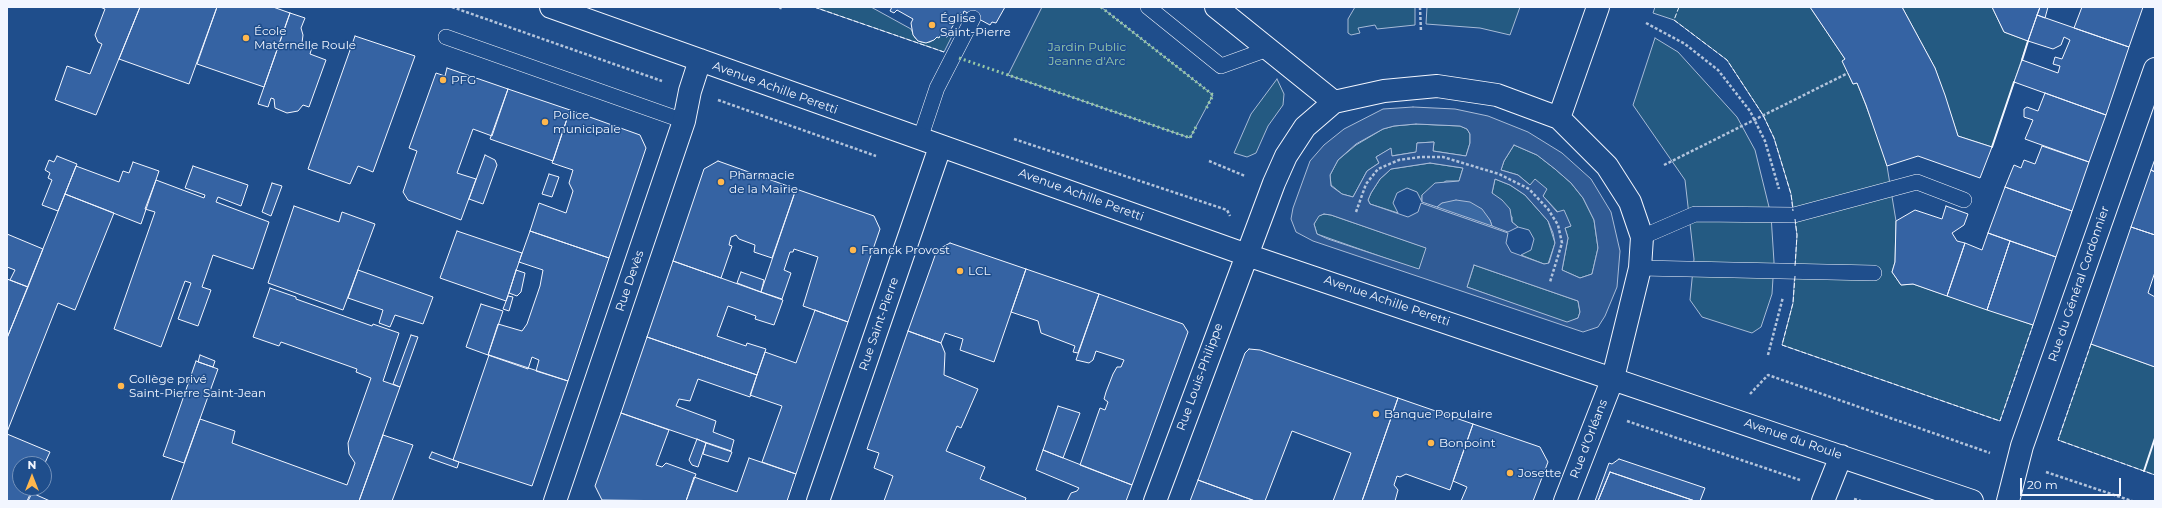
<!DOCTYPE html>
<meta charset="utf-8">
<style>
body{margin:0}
#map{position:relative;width:2162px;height:508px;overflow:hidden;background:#1f4e8c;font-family:Montserrat,sans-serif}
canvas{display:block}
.frame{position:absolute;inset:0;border:8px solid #f2f6ff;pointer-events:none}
.north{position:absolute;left:12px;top:456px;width:40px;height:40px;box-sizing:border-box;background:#1f4e8c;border:1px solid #7391ba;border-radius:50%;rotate:0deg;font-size:11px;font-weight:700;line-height:16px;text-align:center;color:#f2f6ff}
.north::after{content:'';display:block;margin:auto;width:14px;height:18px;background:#ffb74d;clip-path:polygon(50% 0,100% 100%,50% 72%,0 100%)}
.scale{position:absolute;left:2020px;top:478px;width:101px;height:18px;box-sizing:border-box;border:2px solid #f2f6ff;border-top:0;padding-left:5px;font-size:12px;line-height:14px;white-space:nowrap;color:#f2f6ff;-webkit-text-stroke:3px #1f4e8c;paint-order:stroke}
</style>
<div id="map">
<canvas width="2162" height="508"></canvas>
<div class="frame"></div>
<div class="north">N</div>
<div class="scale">20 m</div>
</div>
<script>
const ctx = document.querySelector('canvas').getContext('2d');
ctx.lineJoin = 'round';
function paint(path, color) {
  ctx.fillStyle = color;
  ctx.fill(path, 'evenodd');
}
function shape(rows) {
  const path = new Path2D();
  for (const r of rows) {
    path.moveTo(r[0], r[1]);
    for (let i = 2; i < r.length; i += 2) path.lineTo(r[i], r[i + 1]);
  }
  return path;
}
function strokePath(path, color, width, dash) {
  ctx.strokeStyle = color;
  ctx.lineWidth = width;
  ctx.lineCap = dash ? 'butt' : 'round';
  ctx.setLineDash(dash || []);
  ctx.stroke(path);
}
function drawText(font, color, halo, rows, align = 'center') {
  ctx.font = font + ' Montserrat,sans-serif';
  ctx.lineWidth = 3;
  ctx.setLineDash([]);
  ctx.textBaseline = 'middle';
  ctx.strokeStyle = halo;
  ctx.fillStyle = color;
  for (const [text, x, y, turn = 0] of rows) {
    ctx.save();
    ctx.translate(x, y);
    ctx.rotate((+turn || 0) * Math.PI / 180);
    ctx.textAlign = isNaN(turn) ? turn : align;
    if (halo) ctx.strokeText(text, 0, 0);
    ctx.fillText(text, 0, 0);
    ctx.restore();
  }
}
const green = shape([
 [814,7,871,7,911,29,915,38,921,42,930,42,941,34,947,37,949,34,952,36,944,52,814,7],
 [1042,7,1101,7,1213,95,1190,138,1008,75,1042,7],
 [1355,7,1415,7,1415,25,1377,29,1375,25,1358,28,1360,33,1351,35,1348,33,1348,19,1355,7],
 [1427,7,1520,7,1510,35,1480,28,1426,24,1427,7],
 [1655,7,1810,7,1845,59,1843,61,1853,84,1857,83,1860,90,1881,145,1887,166,1896,221,1895,262,1892,272,1901,285,1913,284,2033,325,2000,421,1782,345,1793,303,1797,235,1791,194,1774,138,1763,115,1727,60,1674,20,1653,13,1655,7],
 [1902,7,1992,7,2004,32,2028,41,1992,147,1958,136,1935,68,1902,7],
 [1655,38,1678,52,1737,117,1755,150,1771,215,1774,262,1772,294,1761,327,1752,333,1702,317,1690,300,1694,259,1685,180,1633,105,1655,38],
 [1277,79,1284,94,1283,105,1268,126,1256,153,1247,157,1234,153,1251,114,1277,79],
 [1416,124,1460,126,1467,129,1470,134,1470,143,1466,156,1433,151,1434,142,1417,143,1417,152,1391,156,1390,149,1376,157,1379,163,1367,171,1353,197,1342,194,1331,185,1330,175,1338,160,1356,145,1383,129,1394,126,1416,124],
 [1514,145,1537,155,1555,169,1571,183,1583,198,1594,220,1598,248,1592,274,1580,278,1562,270,1568,238,1565,228,1571,226,1543,196,1546,189,1535,180,1530,185,1518,175,1501,170,1504,161,1514,145],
 [1430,163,1463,168,1459,181,1446,181,1422,195,1422,202,1417,192,1407,188,1397,193,1393,203,1398,213,1370,204,1368,200,1371,193,1380,179,1391,169,1430,163],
 [1495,179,1510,185,1525,195,1548,221,1555,243,1548,264,1544,264,1521,255,1531,250,1534,239,1529,230,1518,227,1512,222,1512,217,1492,193,1495,179],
 [1324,214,1331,215,1427,248,1419,270,1317,234,1314,224,1318,216,1324,214],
 [1474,265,1578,301,1580,312,1578,318,1567,323,1467,287,1474,265],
 [2091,344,2155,367,2155,475,2058,440,2091,344]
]);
paint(green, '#245a82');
strokePath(green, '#a8bbd7', 1);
const parking = shape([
 [1413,107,1455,109,1488,116,1528,132,1562,153,1591,179,1611,212,1620,251,1617,287,1605,316,1598,327,1583,332,1313,241,1296,232,1291,219,1293,208,1310,161,1324,145,1344,129,1383,109,1413,107],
 [1416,124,1460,126,1467,129,1470,134,1470,143,1466,156,1433,151,1434,142,1417,143,1416,152,1392,156,1391,148,1376,157,1379,163,1367,171,1353,197,1342,194,1331,186,1330,175,1338,160,1356,144,1383,129,1394,126,1416,124],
 [1514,145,1537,155,1555,169,1571,183,1583,198,1594,220,1598,248,1592,274,1580,278,1562,270,1568,238,1565,228,1571,226,1564,210,1557,212,1543,196,1547,189,1535,179,1530,185,1518,175,1501,170,1504,161,1514,145],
 [1430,163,1463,168,1459,181,1435,183,1422,195,1422,202,1437,207,1442,203,1490,220,1492,226,1508,232,1518,227,1512,222,1510,209,1502,200,1492,193,1495,179,1510,185,1525,195,1548,221,1553,233,1555,243,1549,263,1544,264,1511,252,1506,243,1508,233,1421,203,1418,212,1408,217,1370,204,1368,200,1371,193,1380,179,1391,169,1430,163],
 [1324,214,1331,215,1426,248,1419,269,1328,239,1317,234,1314,224,1319,216,1324,214],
 [1474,265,1578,301,1580,312,1578,318,1567,322,1467,287,1474,265]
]);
paint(parking, '#305b95');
strokePath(parking, '#a8bbd7', 1);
const water = shape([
 [1456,200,1470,202,1482,209,1490,220,1492,226,1437,207,1442,203,1456,200]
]);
paint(water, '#3b69a3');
strokePath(water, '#a8bbd7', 1);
const building = shape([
 [100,7,140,7,96,115,55,100,67,66,90,74,102,44,98,42,95,35,105,9,100,7],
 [140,7,217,7,189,84,119,59,140,7],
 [217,7,273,7,290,13,264,87,197,64,217,7],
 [892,7,1005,7,996,23,992,22,990,25,964,11,963,14,960,13,951,29,955,32,952,36,949,34,947,37,941,34,939,38,937,37,934,40,926,43,918,41,913,35,911,23,913,19,897,10,894,13,890,11,892,7],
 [1810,7,1902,7,1935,68,1945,95,1958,136,1992,147,1980,178,1918,156,1887,166,1866,105,1857,83,1853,84,1842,61,1845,59,1810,7],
 [1992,7,2040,7,2028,41,2004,32,1992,7],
 [2040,7,2048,7,2045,18,2037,15,2040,7],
 [2082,7,2143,7,2129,47,2074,28,2082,7],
 [290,13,305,18,301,28,303,35,302,43,312,47,310,54,326,60,309,107,303,105,298,111,287,113,275,108,274,99,271,98,268,107,258,104,290,13],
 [2037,15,2129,47,2106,115,2014,82,2022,60,2058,73,2060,66,2053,64,2055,57,2062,59,2070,40,2064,37,2061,45,2053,49,2028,41,2037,15],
 [355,36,415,56,373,172,358,166,350,184,308,169,355,36],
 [447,68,508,89,492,136,473,129,457,173,476,179,461,220,408,200,403,192,417,151,409,148,436,73,445,76,447,68],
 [508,89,570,110,553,161,490,139,508,89],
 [2045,93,2106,115,2089,162,2025,139,2033,120,2024,117,2024,109,2027,107,2038,111,2045,93],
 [570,110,640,135,646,148,609,258,530,231,539,203,566,213,573,191,569,183,573,170,552,163,570,110],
 [2042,146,2089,162,2072,211,2005,187,2014,165,2021,168,2024,160,2035,164,2042,146],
 [485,155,495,160,497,165,483,204,469,199,485,155],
 [57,156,77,164,58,211,42,205,52,180,48,178,50,173,45,170,49,160,54,162,57,156],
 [2155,159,2155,172,2151,170,2155,159],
 [718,161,796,189,772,258,754,252,755,245,739,239,736,235,731,237,729,245,732,246,721,278,673,261,704,169,718,161],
 [133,162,159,171,141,224,65,194,76,166,119,182,123,171,129,173,133,162],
 [193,166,248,185,241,206,218,197,216,202,269,222,253,269,213,255,202,287,211,290,198,326,178,319,191,283,185,281,161,347,114,329,155,212,145,209,156,180,204,198,205,195,185,188,193,166],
 [2151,170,2155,172,2155,235,2131,227,2151,170],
 [549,174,559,177,552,197,542,194,549,174],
 [272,183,282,186,271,216,262,212,272,183],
 [2005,187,2072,211,2056,257,1988,233,2005,187],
 [796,189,874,216,880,229,848,322,803,306,818,257,794,249,793,252,790,252,784,270,791,273,782,299,761,292,796,189],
 [65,194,114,213,75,310,58,303,7,432,7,338,65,194],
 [294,206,339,222,342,212,375,224,343,310,268,283,294,206],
 [1946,206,1968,214,1964,225,1952,233,1957,241,1965,243,1947,296,1913,284,1901,285,1892,272,1895,262,1896,221,1915,210,1942,219,1946,206],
 [2131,227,2155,235,2155,272,2148,293,2155,297,2155,367,2091,344,2131,227],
 [457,231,522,253,506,301,440,278,457,231],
 [530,231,609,258,568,381,536,371,539,360,532,357,528,369,488,355,498,324,522,331,527,324,540,286,543,270,519,262,530,231],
 [1988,233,2010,241,1987,310,1947,296,1965,243,1982,250,1988,233],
 [7,234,43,249,28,287,10,280,15,270,7,267,7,234],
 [2010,241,2056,257,2033,325,1987,310,2010,241],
 [950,243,1026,269,994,362,960,350,963,339,945,333,941,343,908,331,937,250,950,243],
 [673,261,783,300,774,325,755,319,756,316,728,306,717,336,746,346,747,343,766,349,757,375,647,337,673,261],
 [1026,269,1099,294,1078,353,1073,352,1075,346,1041,333,1038,321,1011,312,1026,269],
 [358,270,433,297,423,324,395,315,390,327,379,323,383,310,348,298,358,270],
 [516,270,525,273,521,292,517,296,509,293,516,270],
 [741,272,764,280,761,292,737,283,741,272],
 [7,279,28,287,7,338,7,279],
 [270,288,296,297,296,299,372,326,373,324,399,333,383,381,400,387,359,501,171,501,200,419,235,431,232,443,347,485,355,463,349,454,348,443,371,378,356,372,357,369,281,342,279,346,253,337,270,288],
 [1099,294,1183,324,1188,332,1132,485,1080,465,1100,408,1105,410,1108,402,1104,399,1106,392,1113,374,1117,367,1121,367,1124,360,1096,351,1093,360,1089,363,1076,360,1099,294],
 [508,296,513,297,509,311,503,309,508,296],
 [481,304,503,311,488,355,466,347,481,304],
 [815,310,848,322,796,474,762,462,782,406,750,395,765,352,796,363,815,310],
 [908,331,941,343,945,353,944,375,978,389,961,428,957,426,946,451,985,467,980,479,1026,498,1025,501,884,501,893,476,874,468,879,453,867,449,908,331],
 [411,335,418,337,400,387,393,384,411,335],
 [647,337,757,375,750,397,698,379,690,401,679,399,676,406,716,421,713,432,734,440,731,451,621,413,647,337],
 [1249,349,1260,350,1398,398,1362,501,1333,501,1351,453,1292,431,1265,501,1255,501,1198,480,1245,353,1249,349],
 [200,355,215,361,213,367,198,362,200,355],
 [489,355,568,381,532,486,453,460,489,355],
 [196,361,218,369,184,463,163,456,196,361],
 [1398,398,1473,424,1450,490,1406,474,1400,477,1397,476,1394,485,1398,490,1395,501,1362,501,1398,398],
 [1058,406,1080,413,1063,458,1043,450,1058,406],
 [621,413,669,430,656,465,662,467,666,463,696,474,686,501,602,500,595,486,621,413],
 [1473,424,1540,447,1548,462,1533,501,1461,501,1467,487,1453,481,1473,424],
 [7,434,50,452,44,465,20,464,20,488,33,488,27,501,7,501,7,434],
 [383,435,413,445,392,501,359,501,383,435],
 [697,439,706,443,698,467,692,465,689,460,697,439],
 [706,443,732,452,728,462,703,454,706,443],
 [1043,450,1132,485,1126,501,1067,501,1071,493,1077,491,1079,488,1036,470,1043,450],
 [432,452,459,462,457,468,429,458,432,452],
 [749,458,796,474,787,501,686,501,694,477,737,492,749,458],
 [1619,459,1705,488,1700,501,1695,501,1610,472,1598,501,1595,501,1609,463,1612,464,1619,459],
 [1610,472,1695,501,1598,501,1610,472],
 [1198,480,1255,501,1190,501,1198,480],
 [32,493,50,501,28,501,32,493]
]);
paint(building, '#3563a3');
strokePath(building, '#f2f6ff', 1);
const service = shape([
 [1148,7,1221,66,1268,49],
 [446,37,684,121],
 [920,139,937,88,973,18],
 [1642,237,1695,214,1794,215,1917,182,1964,200],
 [1640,268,1874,273]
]);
const minor = shape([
 [551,7,1247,255,1972,501],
 [1216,7,1334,102],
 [1559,118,1598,7],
 [555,501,684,121,690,91,700,60],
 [818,501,940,147],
 [1155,501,1274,183,1286,156,1305,127,1334,102,1384,91,1437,86,1497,95,1559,118,1607,166,1630,202,1642,237,1640,268,1613,378,1565,501],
 [1823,501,1841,456],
 [2008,501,2022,446,2155,69]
]);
strokePath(service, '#f2f6ff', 16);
strokePath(minor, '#f2f6ff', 24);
strokePath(shape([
 [452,7,662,81],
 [1420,7,1421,32],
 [780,9,781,7],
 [1646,23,1685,44,1718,70,1750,111,1765,141,1779,189],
 [718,100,876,156],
 [1014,139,1227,210,1230,216],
 [1209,161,1245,176],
 [1664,165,1848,73],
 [1356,212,1366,184,1378,169,1399,160,1420,157,1443,157,1499,174,1529,189,1548,209,1558,225,1562,243,1550,282],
 [1768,355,1783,297],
 [1750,394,1768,375,1990,453],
 [1627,421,1800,480],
 [2046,472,2132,501],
 [1854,499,1861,501]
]), '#b3c4dc', 2.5, [3, 2]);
strokePath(service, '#1f4e8c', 15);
strokePath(minor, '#1f4e8c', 22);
strokePath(shape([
 [1101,7,1213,95,1206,109],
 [959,58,1190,138,1197,125]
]), '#97c8a6', 3, [2, 3]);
strokePath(shape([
 [814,7,944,52],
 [1679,7,1674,20,1727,60,1763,115,1774,138,1791,194,1793,211],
 [1795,219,1797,235,1795,266],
 [1795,276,1793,303,1782,345,2000,421,2033,325],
 [2091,344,2058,440,2155,475]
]), '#f2f6ff', 1, [5, 2]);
strokePath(shape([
 [2022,60,2028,41],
 [1992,147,2014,82],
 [2144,471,2155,438]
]), '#f2f6ff', 2);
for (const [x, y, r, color] of [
 [932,25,4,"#ffb74d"],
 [246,38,4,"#ffb74d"],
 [443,80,4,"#ffb74d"],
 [545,122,4,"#ffb74d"],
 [721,182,4,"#ffb74d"],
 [853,250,4,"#ffb74d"],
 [960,271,4,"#ffb74d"],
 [121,386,4,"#ffb74d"],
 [1376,414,4,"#ffb74d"],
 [1431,443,4,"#ffb74d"],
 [1510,473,4,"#ffb74d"]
]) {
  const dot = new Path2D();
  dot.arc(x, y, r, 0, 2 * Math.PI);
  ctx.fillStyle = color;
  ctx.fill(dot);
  strokePath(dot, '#1f4e8c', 1.5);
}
drawText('12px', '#f2f6ff', '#1f4e8c', [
 ["Église",940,18],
 ["Saint-Pierre",940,32],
 ["École",254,31],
 ["Maternelle Roule",254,45],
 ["PFG",451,80],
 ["Police",553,115],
 ["municipale",553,129],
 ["Pharmacie",729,175],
 ["de la Mairie",729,189],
 ["Franck Provost",861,250],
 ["LCL",968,271],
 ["Collège privé",129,379],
 ["Saint-Pierre Saint-Jean",129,393],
 ["Banque Populaire",1384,414],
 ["Bonpoint",1439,443],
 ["Josette",1518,473]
], 'left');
drawText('12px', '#97c8a6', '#1f4e8c', [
 ["Jardin Public",1087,47],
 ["Jeanne d'Arc",1087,61]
]);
drawText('12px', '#f2f6ff', '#1f4e8c', [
 ["Avenue Achille Peretti",775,88,20],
 ["Avenue Achille Peretti",1081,195,20],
 ["Rue Devès",630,281,-71],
 ["Rue du Général Cordonnier",2079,284,-71],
 ["Avenue Achille Peretti",1387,301,19],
 ["Rue Saint-Pierre",879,324,-71],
 ["Rue Louis-Philippe",1200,377,-70],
 ["Rue d'Orléans",1589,439,-69],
 ["Avenue du Roule",1793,439,19]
]);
</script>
